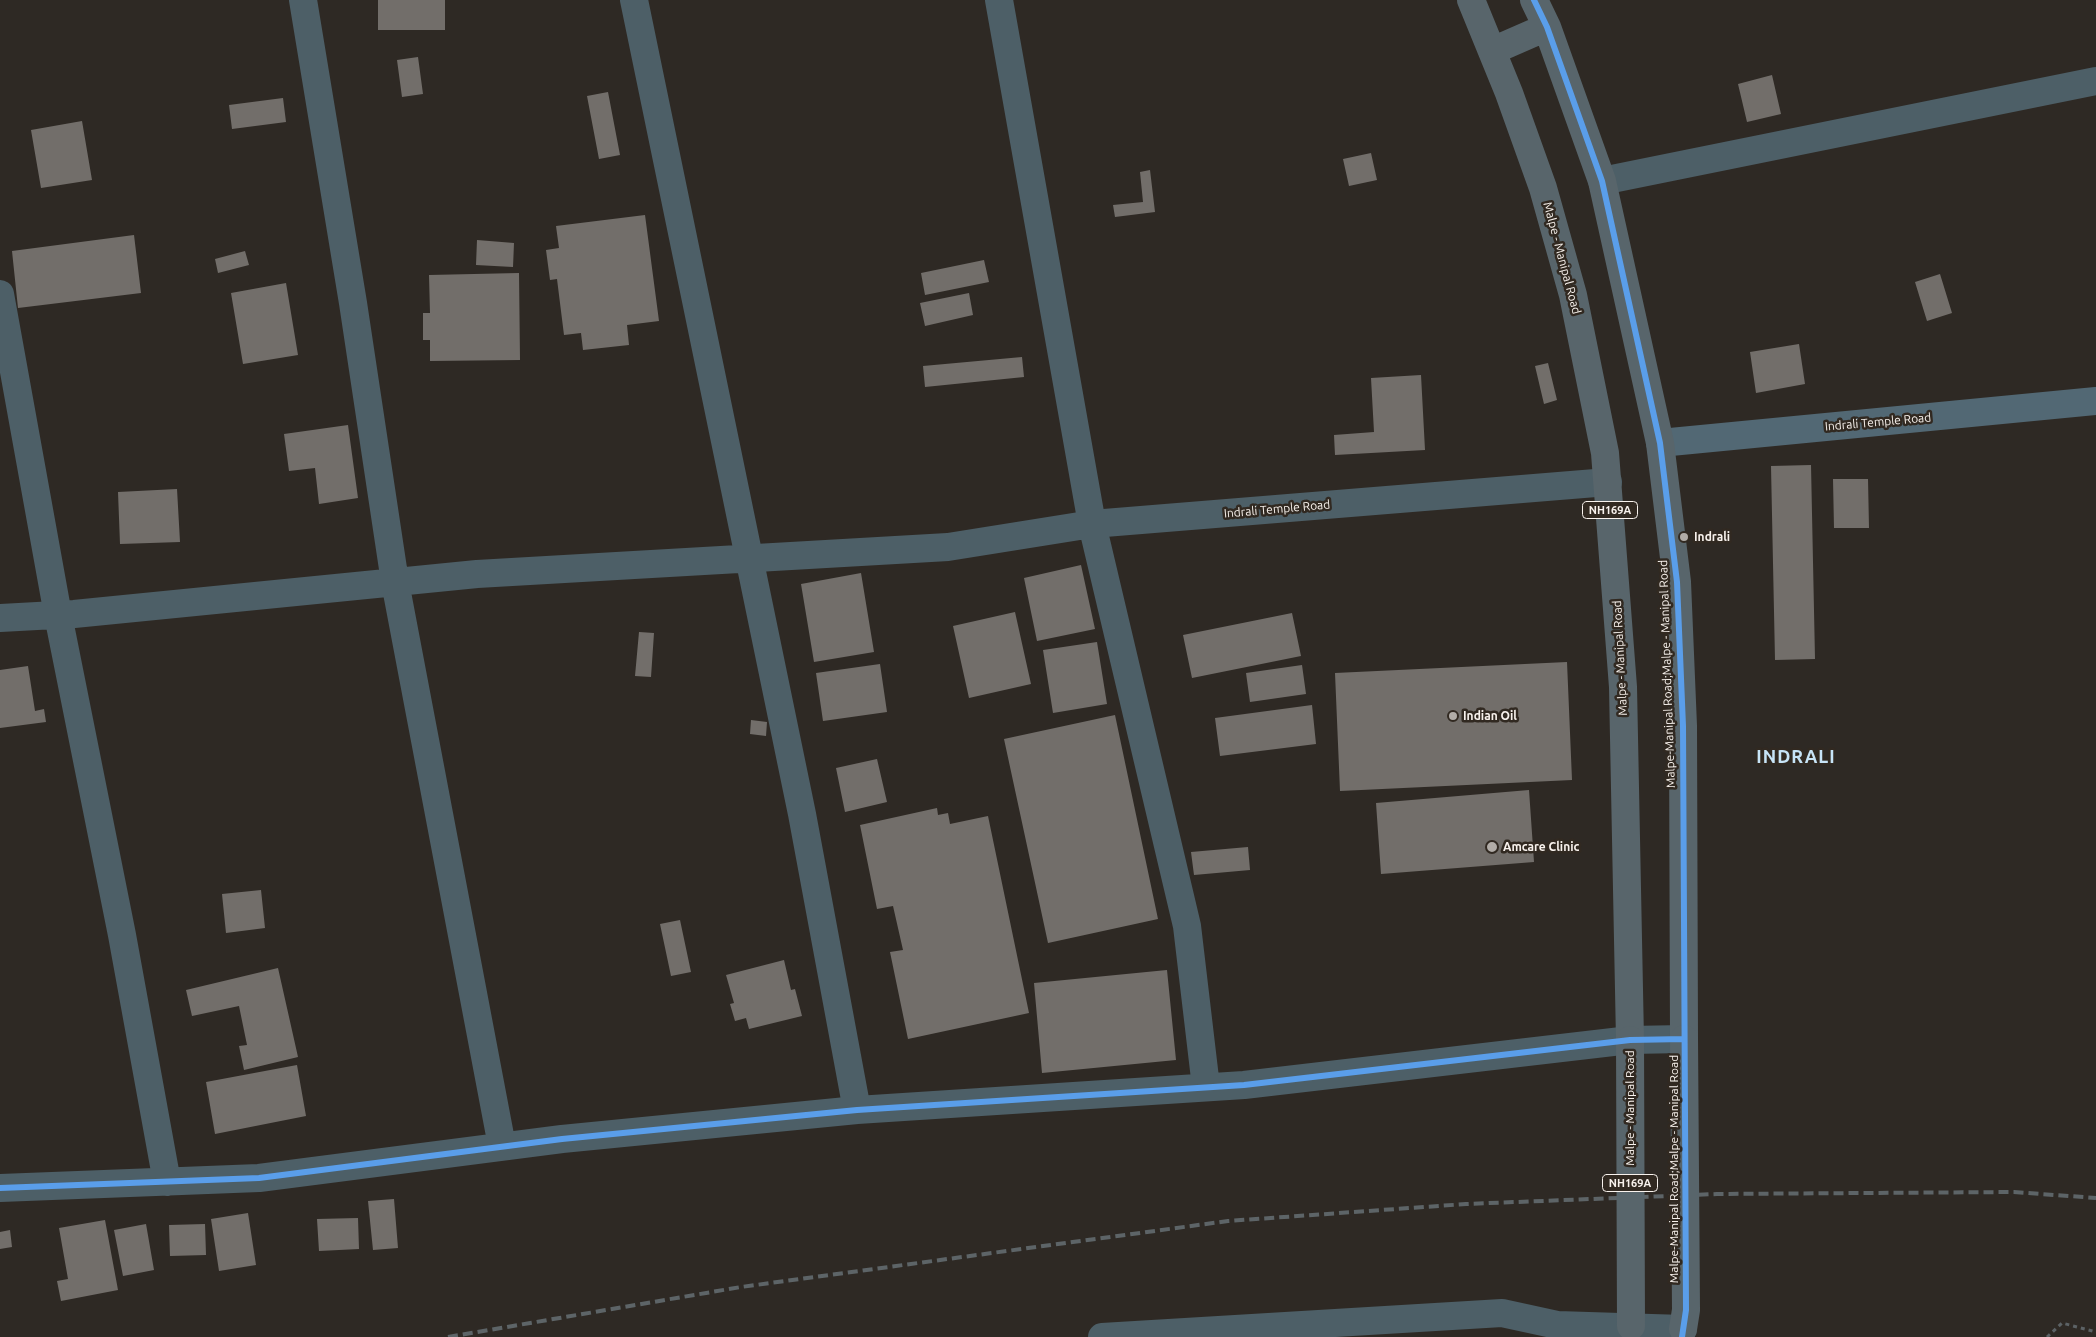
<!DOCTYPE html>
<style>
body{margin:0}
canvas{display:block;background:#2e2924}
</style>
<canvas width="2096" height="1337"></canvas>
<script>
const ctx = document.querySelector('canvas').getContext('2d');
ctx.lineJoin = 'round';
function paint(path, color) {
  ctx.fillStyle = color;
  ctx.fill(path, 'evenodd');
}
function shape(rows) {
  const path = new Path2D();
  for (const r of rows) {
    path.moveTo(r[0], r[1]);
    for (let i = 2; i < r.length; i += 2) path.lineTo(r[i], r[i + 1]);
  }
  return path;
}
function strokePath(path, color, width, dash) {
  ctx.strokeStyle = color;
  ctx.lineWidth = width;
  ctx.lineCap = dash ? 'butt' : 'round';
  ctx.setLineDash(dash || []);
  ctx.stroke(path);
}
function drawText(font, color, halo, rows, align = 'center') {
  ctx.font = font + ' Ubuntu,sans-serif';
  ctx.lineWidth = 5;
  ctx.setLineDash([]);
  ctx.textBaseline = 'middle';
  ctx.strokeStyle = halo;
  ctx.fillStyle = color;
  for (const [text, x, y, turn = 0] of rows) {
    ctx.save();
    ctx.translate(x, y);
    ctx.rotate((+turn || 0) * Math.PI / 180);
    ctx.textAlign = isNaN(turn) ? turn : align;
    if (halo) ctx.strokeText(text, 0, 0);
    ctx.fillText(text, 0, 0);
    ctx.restore();
  }
}
paint(shape([
 [378,0,445,0,445,30,378,30],
 [418,57,423,94,402,97,397,60],
 [1772,75,1781,114,1747,122,1738,84],
 [608,92,620,155,599,159,587,96],
 [283,98,286,122,232,129,229,105],
 [82,121,92,180,41,188,31,130],
 [1371,153,1377,180,1349,186,1343,159],
 [1150,170,1155,212,1115,217,1113,205,1143,202,1140,172],
 [645,215,659,321,627,325,629,345,583,350,581,333,564,335,557,279,550,280,546,250,559,248,556,226],
 [134,235,141,293,18,308,12,251],
 [477,240,514,243,513,267,476,265],
 [245,251,249,265,218,273,215,259],
 [984,260,989,282,925,295,921,273],
 [519,273,520,360,430,361,430,340,423,340,423,313,430,313,429,275],
 [1940,274,1952,313,1927,321,1915,282],
 [286,283,298,355,243,364,231,293],
 [969,293,973,315,925,326,920,303],
 [1799,344,1805,384,1756,393,1750,352],
 [1022,357,1024,377,925,387,923,366],
 [1548,363,1557,400,1544,404,1535,366],
 [1421,375,1425,450,1335,455,1334,435,1374,432,1371,378],
 [348,425,358,498,319,504,315,468,289,471,284,434],
 [1811,465,1815,659,1775,660,1771,466],
 [1833,479,1868,479,1869,528,1834,528],
 [177,489,180,542,120,544,118,492],
 [1081,565,1095,629,1037,641,1024,578],
 [861,573,874,652,814,662,801,584],
 [1015,612,1031,684,969,698,953,626],
 [1292,613,1301,656,1192,678,1183,635],
 [639,632,654,633,651,677,635,676],
 [1097,642,1107,704,1053,713,1043,650],
 [1567,662,1572,780,1340,791,1335,673],
 [880,664,887,712,823,721,816,673],
 [1302,665,1306,694,1250,702,1246,673],
 [28,666,35,711,44,709,46,722,0,728,0,670],
 [1312,705,1316,744,1220,756,1215,718],
 [1115,715,1158,919,1048,943,1004,739],
 [751,720,767,722,766,736,750,734],
 [877,759,887,802,845,812,836,768],
 [1529,790,1534,862,1381,874,1376,803],
 [937,808,938,815,948,813,950,824,988,816,1029,1013,908,1039,890,952,903,950,893,906,877,909,860,825],
 [1248,847,1250,870,1194,875,1191,852],
 [261,890,265,928,226,933,222,894],
 [680,920,691,972,671,976,660,924],
 [784,960,791,990,795,989,802,1016,749,1029,746,1018,735,1021,730,1004,734,1003,726,975],
 [278,968,298,1057,244,1070,239,1046,247,1045,239,1006,192,1016,186,990],
 [1167,970,1176,1060,1042,1073,1034,983],
 [297,1065,306,1116,215,1134,206,1082],
 [394,1199,398,1248,373,1250,368,1201],
 [248,1213,256,1265,219,1271,211,1219],
 [358,1218,359,1249,319,1251,317,1219],
 [105,1220,118,1290,61,1301,57,1281,68,1279,59,1228],
 [146,1224,154,1270,123,1276,114,1230],
 [205,1224,206,1255,170,1256,169,1225],
 [10,1230,12,1247,0,1249,0,1232]
]), '#726e6a');
strokePath(shape([
 [2047,1337,2062,1323,2096,1332]
]), '#5c6265', 3, [4, 4]);
strokePath(shape([
 [303,0,353,303,395,582,502,1146],
 [634,0,802,814,857,1110],
 [999,0,1092,524,1187,926,1206,1087],
 [1602,181,2096,81],
 [0,294,58,615,122,935,167,1182],
 [0,618,74,614,477,574,948,547,1092,524,1608,482],
 [0,1188,259,1178,562,1139,857,1110,1244,1085,1630,1040,1684,1039],
 [1102,1337,1502,1313,1557,1325,1683,1329]
]), '#4d5f67', 28);
strokePath(shape([
 [1660,443,2096,401]
]), '#526874', 28);
strokePath(shape([
 [1471,0,1509,93,1543,188,1573,295,1605,453,1623,687,1630,1040],
 [1534,0,1547,27,1602,181,1660,443,1677,582,1683,726,1684,1039],
 [1492,51,1547,27]
]), '#58656b', 28);
strokePath(shape([
 [448,1337,741,1287,1228,1221,1466,1204,1717,1194,2014,1192,2096,1198]
]), '#5d6467', 4, [10, 5]);
strokePath(shape([
 [1630,1040,1631,1326],
 [1683,1329,1686,1310,1684,1039]
]), '#58656b', 28);
strokePath(shape([
 [1534,0,1547,27,1602,181,1660,443,1677,582,1683,726,1686,1310,1682,1337],
 [0,1188,259,1178,562,1139,857,1110,1244,1085,1630,1040,1684,1039]
]), '#5a9eea', 6);
for (const [x, y, r, color] of [
 [1684,537,5,"#b1aca7"],
 [1453,716,5,"#b1aca7"],
 [1492,847,6,"#b1aca7"]
]) {
  const dot = new Path2D();
  dot.arc(x, y, r, 0, 2 * Math.PI);
  ctx.fillStyle = color;
  ctx.fill(dot);
  strokePath(dot, '#312921', 2);
}
for (const [x, y, w] of [
 [1610,510,55],
 [1630,1183,55]
]) {
  const box = new Path2D();
  box.roundRect(x - w / 2, y - 8.5, w, 17, 4);
  ctx.fillStyle = '#312921';
  ctx.fill(box);
  strokePath(box, '#f8f2ed', 1);
}
drawText('bold 11px', '#f8f2ed', null, [
 ["NH169A",1610,510],
 ["NH169A",1630,1183]
]);
drawText('12px', '#f8f2ed', '#312921', [
 ["Malpe - Manipal Road",1562,258,75],
 ["Indrali Temple Road",1878,422,-5],
 ["Indrali Temple Road",1277,509,-5],
 ["Malpe - Manipal Road",1620,658,-93],
 ["Malpe-Manipal Road;Malpe - Manipal Road",1667,674,-92],
 ["Malpe - Manipal Road",1630,1108,-90],
 ["Malpe-Manipal Road;Malpe - Manipal Road",1674,1169,-90]
]);
drawText('bold 12px', '#f8f2ed', '#312921', [
 ["Indrali",1694,537],
 ["Indian Oil",1463,716],
 ["Amcare Clinic",1503,847]
], 'left');
ctx.letterSpacing = '1px';
drawText('bold 18px', '#c7e4f7', '#312921', [
 ["INDRALI",1796,757]
]);
ctx.letterSpacing = '0px';
</script>
